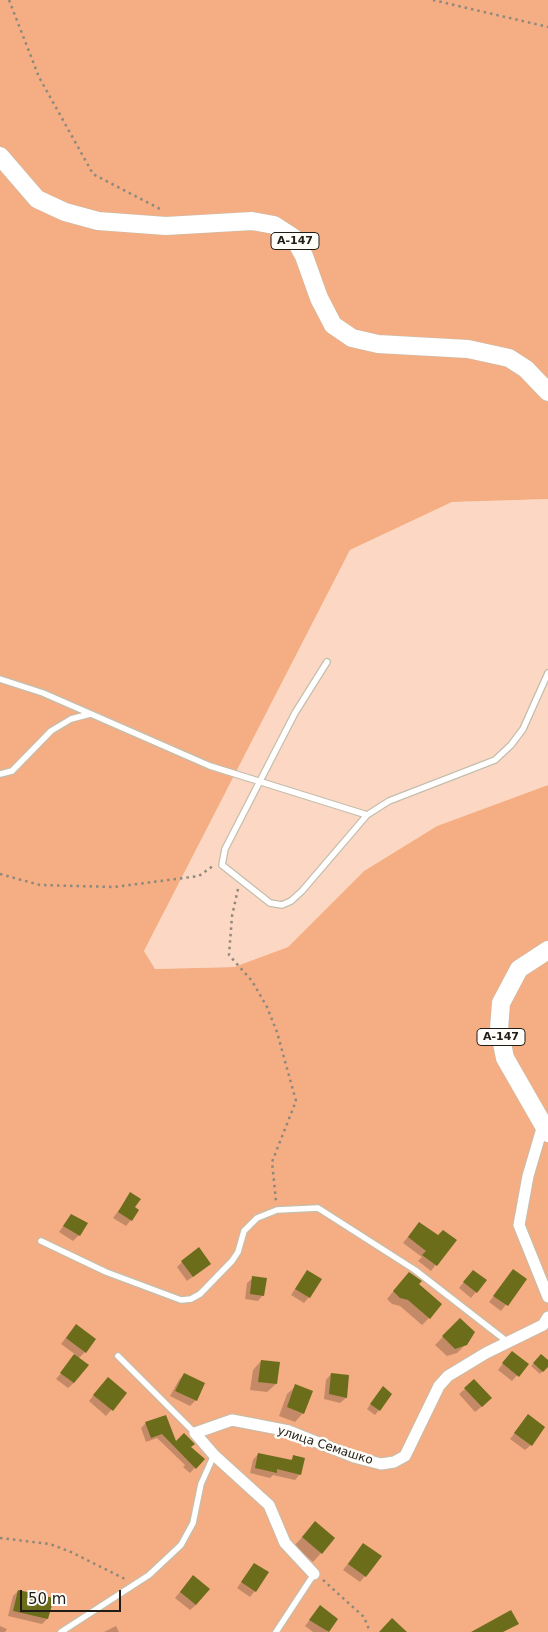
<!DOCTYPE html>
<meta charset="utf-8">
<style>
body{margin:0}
#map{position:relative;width:548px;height:1632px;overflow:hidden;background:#f6f0dd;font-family:"DejaVu Sans",sans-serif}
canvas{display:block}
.scale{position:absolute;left:20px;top:1590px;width:101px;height:22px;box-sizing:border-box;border:2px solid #201d17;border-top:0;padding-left:6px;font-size:15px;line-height:18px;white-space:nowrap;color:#201d17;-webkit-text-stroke:4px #fefdf9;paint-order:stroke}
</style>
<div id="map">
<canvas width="548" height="1632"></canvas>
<div class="scale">50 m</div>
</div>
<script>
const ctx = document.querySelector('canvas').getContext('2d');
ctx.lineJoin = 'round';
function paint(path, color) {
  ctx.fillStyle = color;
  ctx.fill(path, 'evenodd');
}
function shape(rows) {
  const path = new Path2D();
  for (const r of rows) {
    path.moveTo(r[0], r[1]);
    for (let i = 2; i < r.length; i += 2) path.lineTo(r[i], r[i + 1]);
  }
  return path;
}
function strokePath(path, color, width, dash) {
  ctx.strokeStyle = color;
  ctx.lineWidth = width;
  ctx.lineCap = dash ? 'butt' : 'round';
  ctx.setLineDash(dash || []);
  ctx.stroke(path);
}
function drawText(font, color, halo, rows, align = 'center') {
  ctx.font = font + ' "DejaVu Sans",sans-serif';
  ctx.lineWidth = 5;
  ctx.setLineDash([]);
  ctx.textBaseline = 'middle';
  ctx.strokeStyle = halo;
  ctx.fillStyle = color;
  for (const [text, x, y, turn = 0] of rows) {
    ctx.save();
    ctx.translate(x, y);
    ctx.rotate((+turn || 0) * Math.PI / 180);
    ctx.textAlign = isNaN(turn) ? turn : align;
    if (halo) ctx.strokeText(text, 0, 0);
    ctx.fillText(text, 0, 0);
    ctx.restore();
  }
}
paint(shape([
 [548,499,548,785,437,826,364,871,288,947,234,967,154,969,144,951,350,550,452,502]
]), '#fcd8c4');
paint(shape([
 [0,0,548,0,548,499,452,502,350,550,144,951,155,969,234,967,288,947,364,871,437,826,548,785,548,1632,0,1632]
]), '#f5ad83');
paint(shape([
 [131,1194,133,1207,131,1220,126,1226,113,1218],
 [71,1215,79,1235,73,1241,59,1232],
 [419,1223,438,1237,455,1240,431,1271,418,1261,422,1257,403,1243],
 [182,1262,210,1264,187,1281,177,1267],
 [307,1271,309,1297,304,1303,291,1295],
 [513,1271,525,1280,501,1311,489,1302],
 [468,1277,476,1292,471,1298,459,1288],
 [253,1278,263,1295,258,1301,245,1299,247,1283],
 [402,1281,429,1318,422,1325,400,1306,392,1304,387,1299],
 [460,1319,466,1344,457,1353,447,1356,435,1345],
 [71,1331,85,1352,78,1359,74,1383,68,1388,56,1379,76,1355,61,1344],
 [541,1356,548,1362,548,1365,540,1374,531,1366],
 [507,1358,527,1364,512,1381,498,1370],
 [261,1361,278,1363,276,1384,267,1392,250,1390,253,1370],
 [184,1374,196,1400,190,1406,170,1396,179,1380],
 [331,1374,348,1376,346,1398,340,1403,324,1399,326,1380],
 [102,1384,125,1394,106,1416,89,1401],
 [296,1386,303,1413,295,1422,279,1416,287,1394],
 [465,1389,485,1404,475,1412,459,1394],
 [379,1392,391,1395,375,1415,367,1409],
 [165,1416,175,1444,190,1447,203,1459,190,1473,183,1467,185,1465,157,1438,146,1442,141,1428,146,1423],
 [523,1422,531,1445,525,1450,510,1439],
 [258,1454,290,1461,294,1457,300,1474,295,1480,273,1475,270,1478,250,1473,253,1460],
 [307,1532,321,1553,313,1562,294,1546],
 [363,1544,365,1576,360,1582,343,1570],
 [254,1564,255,1591,250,1597,237,1588],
 [188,1582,196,1605,190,1610,175,1598],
 [18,1591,47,1619,42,1624,8,1616,13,1596],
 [320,1607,337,1619,327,1632,313,1632,305,1626],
 [0,1626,7,1629,5,1632,0,1632],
 [116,1626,119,1632,104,1632]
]), '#0003');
paint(shape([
 [130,1192,141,1199,135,1207,139,1210,132,1221,118,1212],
 [71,1214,88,1223,80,1236,63,1226],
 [419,1222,438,1235,443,1230,457,1240,437,1266,422,1255,426,1251,408,1237],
 [199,1247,211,1264,193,1277,181,1261],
 [513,1269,527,1279,508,1306,493,1296],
 [307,1270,322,1279,310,1298,295,1289],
 [473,1270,487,1280,477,1293,463,1282],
 [409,1272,422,1281,419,1284,442,1304,430,1319,408,1300,400,1298,393,1291],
 [252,1276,267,1278,264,1296,250,1294],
 [460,1318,475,1332,467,1345,455,1349,442,1336],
 [76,1324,96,1339,86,1353,66,1338],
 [512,1351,529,1364,519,1377,502,1363],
 [74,1354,89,1365,74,1383,60,1373],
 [541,1354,548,1360,548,1367,543,1372,533,1363],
 [261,1360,280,1362,277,1384,258,1382],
 [184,1373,205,1383,197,1401,175,1391],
 [331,1373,349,1375,347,1398,329,1394],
 [108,1377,127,1393,113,1411,93,1395],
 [474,1379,492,1398,482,1407,464,1388],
 [295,1384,313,1391,304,1414,287,1407],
 [383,1386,392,1394,380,1411,370,1404],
 [528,1414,545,1427,532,1446,514,1433],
 [166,1415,176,1441,184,1433,195,1444,191,1447,205,1459,196,1469,162,1434,151,1438,145,1422],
 [258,1453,292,1460,293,1455,305,1458,301,1475,277,1469,277,1473,255,1468],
 [315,1521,335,1538,322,1554,302,1537],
 [363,1543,382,1556,366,1577,348,1564],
 [254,1563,269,1572,256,1592,241,1582],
 [193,1575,210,1589,196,1605,180,1592],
 [18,1590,54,1598,48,1619,13,1611],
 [320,1605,338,1619,329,1632,309,1620],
 [511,1610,519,1624,503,1632,471,1632],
 [392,1618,407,1632,379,1632]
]), '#6b6d1b');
const service = shape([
 [327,662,295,713,225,849,222,865,270,903,282,905,291,901,302,891,367,815,389,801,495,760,511,745,523,729,548,673],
 [0,679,43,693,210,766,367,815],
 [0,774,12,771,51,731,71,719,90,714],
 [41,1241,106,1272,181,1300,191,1299,200,1294,232,1261,238,1252,244,1231,257,1218,277,1210,318,1208,415,1270,509,1343],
 [118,1356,195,1433],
 [61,1632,149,1575,181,1545,193,1523,201,1484,214,1455],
 [276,1632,314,1574]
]);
const minor = shape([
 [543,1125,528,1176,519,1225,548,1297],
 [314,1574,285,1543,269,1505,214,1455,195,1433,232,1420,289,1431,354,1457,381,1464,394,1462,405,1456,439,1386,448,1376,486,1353,543,1325,548,1317]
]);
const trunk = shape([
 [0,156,37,199,65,212,98,221,166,226,252,221,274,225,294,238,304,256,319,298,333,325,352,338,378,344,468,349,509,358,526,369,548,392],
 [548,950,519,969,501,1003,499,1029,505,1058,548,1133]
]);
strokePath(service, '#c4beac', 8);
strokePath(minor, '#c4beac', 13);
strokePath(trunk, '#c4beac', 19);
strokePath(shape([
 [9,0,39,77,93,174,160,209],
 [433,0,548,27],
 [0,874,40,885,114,887,199,876,213,866],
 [238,889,232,916,229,955,252,981,267,1007,277,1032,296,1101,272,1162,276,1201],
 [0,1538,50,1544,71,1552,125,1579],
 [323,1580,364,1617,370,1632]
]), '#8e897c', 2.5, [2.5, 4]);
strokePath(service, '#fff', 5.5);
strokePath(minor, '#fff', 11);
strokePath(trunk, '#fff', 18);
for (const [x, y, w] of [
 [295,241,48],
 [501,1037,48]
]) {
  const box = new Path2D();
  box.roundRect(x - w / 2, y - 8.5, w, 17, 4);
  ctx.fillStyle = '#fefdf9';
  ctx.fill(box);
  strokePath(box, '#201d17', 1);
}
drawText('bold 11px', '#201d17', null, [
 ["А-147",295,241],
 ["А-147",501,1037]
]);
drawText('12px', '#201d17', '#fefdf9', [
 ["улица Семашко",325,1446,18]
]);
</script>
